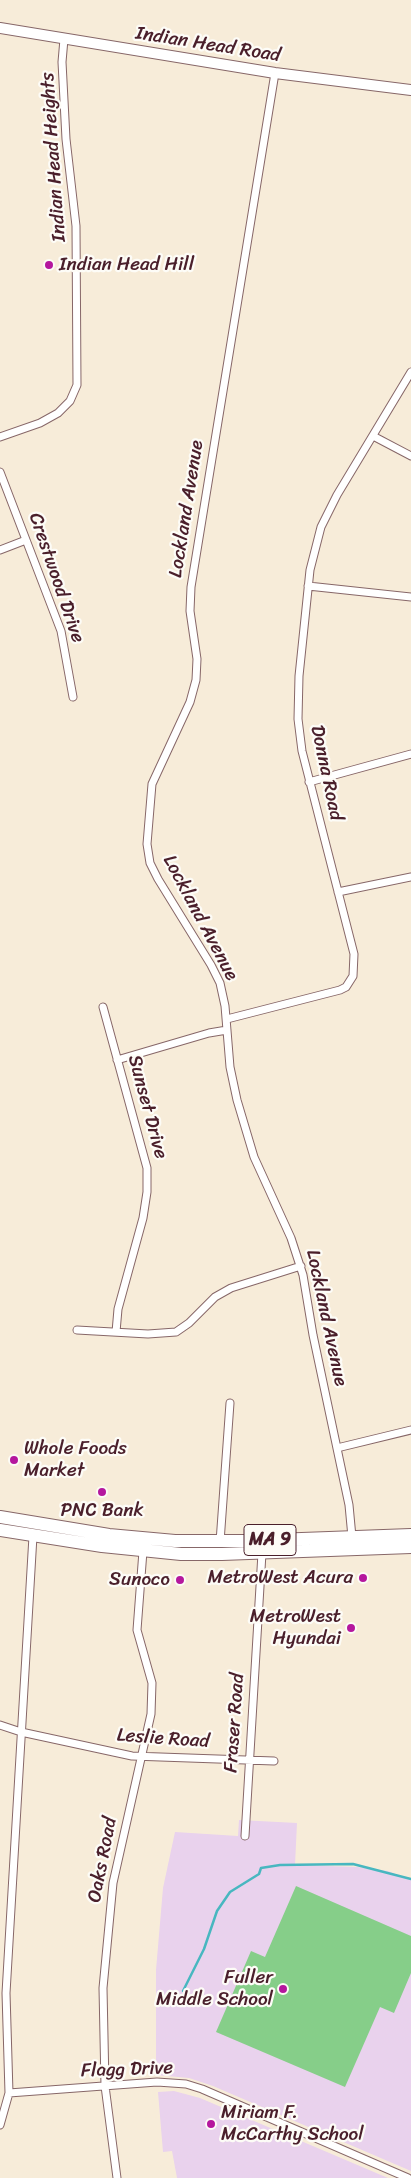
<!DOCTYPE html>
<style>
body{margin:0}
canvas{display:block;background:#f7ecd9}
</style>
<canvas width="411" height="2178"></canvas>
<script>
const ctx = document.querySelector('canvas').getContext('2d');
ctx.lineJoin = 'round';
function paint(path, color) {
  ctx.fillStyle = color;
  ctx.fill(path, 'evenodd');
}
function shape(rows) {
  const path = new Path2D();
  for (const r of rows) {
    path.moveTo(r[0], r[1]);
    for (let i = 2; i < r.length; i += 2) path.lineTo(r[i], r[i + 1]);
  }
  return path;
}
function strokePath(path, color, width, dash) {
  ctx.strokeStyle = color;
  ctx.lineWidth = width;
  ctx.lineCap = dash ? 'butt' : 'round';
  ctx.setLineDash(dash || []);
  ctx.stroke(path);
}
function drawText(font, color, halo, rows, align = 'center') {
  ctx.font = font + ' Sriracha,sans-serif';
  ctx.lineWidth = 4.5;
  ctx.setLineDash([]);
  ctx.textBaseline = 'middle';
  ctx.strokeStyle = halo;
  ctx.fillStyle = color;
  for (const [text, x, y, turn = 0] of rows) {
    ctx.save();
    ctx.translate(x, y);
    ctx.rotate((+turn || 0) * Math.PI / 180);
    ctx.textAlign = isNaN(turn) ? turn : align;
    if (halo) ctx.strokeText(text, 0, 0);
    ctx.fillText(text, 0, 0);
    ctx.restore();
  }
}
paint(shape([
 [239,1820,297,1823,295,1865,357,1867,388,1871,411,1880,411,2171,213,2086,189,2078,156,2075,156,1970,163,1888,175,1832,238,1836],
 [174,2091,200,2098,388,2178,177,2178,172,2151,163,2152,158,2092]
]), '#e9d2ed');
paint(shape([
 [296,1886,411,1936,411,1973,394,2013,380,2007,345,2087,216,2032,251,1951,265,1957]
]), '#86ce89');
strokePath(shape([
 [183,1991,204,1949,217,1911,230,1892,259,1874,261,1868,280,1865,353,1864,411,1879]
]), '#48b7c0', 2.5);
const street = shape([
 [275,73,191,587,190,611,197,659,196,680,190,702,152,784,147,844,150,863,158,879,211,965,220,983,225,1006,230,1067,237,1100,254,1157,291,1238,303,1275,313,1335,349,1505,352,1537],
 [373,436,411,456],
 [0,437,40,423,58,413,70,401,77,385,76,226,66,139,62,62,64,39],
 [0,472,61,631,73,697],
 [0,550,26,540],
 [308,586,411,597],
 [309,782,411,754],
 [338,892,411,877],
 [103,1007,147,1168,147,1192,143,1218,118,1309,116,1332],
 [227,1019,340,990,346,987,353,976,354,954,302,751,298,719,299,676,310,570,321,527,337,495,411,372],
 [117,1060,209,1033,227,1030],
 [77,1330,148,1334,176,1332,189,1323,215,1297,231,1288,301,1266],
 [337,1448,411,1430],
 [220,1542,230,1403],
 [0,1725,21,1732,132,1756,274,1761],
 [245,1836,262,1553],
 [9,2093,157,2082,186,2084,202,2089,408,2178],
 [0,2125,9,2093,6,1993,33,1536],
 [117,2178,105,2086,103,1988,113,1883,151,1714,152,1683,137,1630,143,1551]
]);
const secondary = shape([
 [0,28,275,73,411,90]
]);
const highway = shape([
 [0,1517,109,1535,175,1541,247,1541,411,1535],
 [0,1530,102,1546,181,1554,222,1554,411,1547]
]);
strokePath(street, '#876768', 9);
strokePath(secondary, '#876768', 12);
strokePath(highway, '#876768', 14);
strokePath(street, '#fff', 7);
strokePath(secondary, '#fff', 10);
strokePath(highway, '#fff', 12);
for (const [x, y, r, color] of [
 [49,265,5,"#b5179e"],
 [14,1460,5,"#b5179e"],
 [102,1492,5,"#b5179e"],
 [363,1578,5,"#b5179e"],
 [180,1580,5,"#b5179e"],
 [351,1628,5,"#b5179e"],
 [283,1989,5,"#b5179e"],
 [211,2124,5,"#b5179e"]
]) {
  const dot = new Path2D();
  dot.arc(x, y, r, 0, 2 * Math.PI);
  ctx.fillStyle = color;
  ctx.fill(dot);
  strokePath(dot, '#fdfcf7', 2);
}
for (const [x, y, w] of [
 [270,1540,52]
]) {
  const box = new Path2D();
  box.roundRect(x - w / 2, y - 15.5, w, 31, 4);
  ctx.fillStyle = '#fdfcf7';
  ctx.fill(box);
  strokePath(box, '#4a1f2b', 1);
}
drawText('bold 18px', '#4a1f2b', null, [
 ["MA 9",270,1540]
]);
drawText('19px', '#4a1f2b', '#fdfcf7', [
 ["Indian Head Road",208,45,9],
 ["Indian Head Heights",54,157,-94],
 ["Lockland Avenue",187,509,-81],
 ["Crestwood Drive",56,578,71],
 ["Donna Road",326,773,78],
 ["Lockland Avenue",200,918,62],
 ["Sunset Drive",147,1107,75],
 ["Lockland Avenue",326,1318,78],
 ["Fraser Road",235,1723,-86],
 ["Leslie Road",163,1739,4],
 ["Oaks Road",103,1860,-79],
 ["Flagg Drive",127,2070,-2]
]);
drawText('19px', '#4a1f2b', '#fdfcf7', [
 ["Indian Head Hill",59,265,"left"],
 ["Whole Foods",24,1449,"left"],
 ["Market",24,1471,"left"],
 ["PNC Bank",102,1511,"center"],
 ["MetroWest Acura",353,1578],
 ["Sunoco",170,1580],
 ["MetroWest",341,1617],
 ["Hyundai",341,1639],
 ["Fuller",273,1978],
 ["Middle School",273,2000],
 ["Miriam F.",221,2113,"left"],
 ["McCarthy School",221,2135,"left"]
], 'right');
</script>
